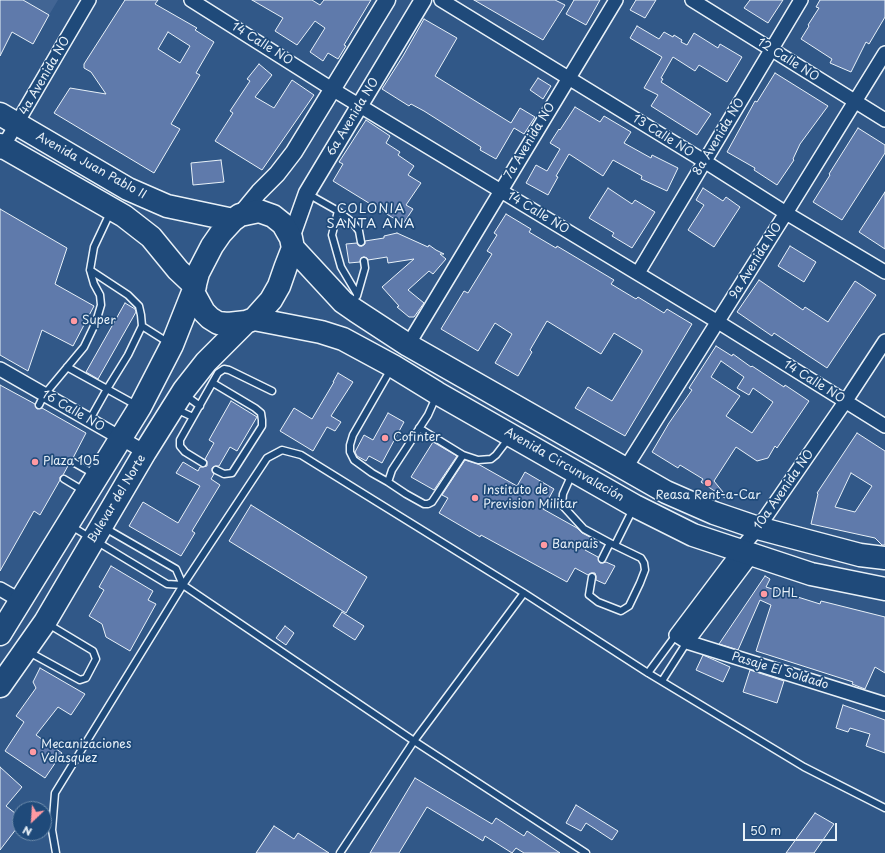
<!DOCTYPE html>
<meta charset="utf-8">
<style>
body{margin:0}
#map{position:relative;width:885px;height:853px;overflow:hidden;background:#315888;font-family:"Playpen Sans",sans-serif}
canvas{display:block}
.north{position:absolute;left:12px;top:801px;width:40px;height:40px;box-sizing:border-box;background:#1f4a7a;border:1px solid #6f8dac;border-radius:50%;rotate:205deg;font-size:11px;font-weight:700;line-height:16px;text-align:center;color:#e8f1f8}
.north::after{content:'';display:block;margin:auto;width:14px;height:18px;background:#ff9aa2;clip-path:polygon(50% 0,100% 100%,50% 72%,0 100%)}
.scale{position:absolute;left:743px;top:823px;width:94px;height:18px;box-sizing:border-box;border:2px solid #e8f1f8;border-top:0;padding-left:5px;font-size:12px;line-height:14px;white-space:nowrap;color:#e8f1f8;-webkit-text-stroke:3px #1f4a7a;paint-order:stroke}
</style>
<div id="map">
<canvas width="885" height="853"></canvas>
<div class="north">N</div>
<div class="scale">50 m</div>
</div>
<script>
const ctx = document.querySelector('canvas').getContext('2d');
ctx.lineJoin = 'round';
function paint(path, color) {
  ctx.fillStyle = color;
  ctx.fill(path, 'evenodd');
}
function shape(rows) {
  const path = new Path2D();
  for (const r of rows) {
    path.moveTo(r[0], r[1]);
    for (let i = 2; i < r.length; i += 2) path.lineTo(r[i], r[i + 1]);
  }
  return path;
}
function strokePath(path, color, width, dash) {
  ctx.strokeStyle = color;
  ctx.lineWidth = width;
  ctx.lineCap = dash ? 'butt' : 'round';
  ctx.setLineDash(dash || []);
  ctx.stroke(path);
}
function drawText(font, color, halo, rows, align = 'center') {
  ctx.font = font + ' "Playpen Sans",sans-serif';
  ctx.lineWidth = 3.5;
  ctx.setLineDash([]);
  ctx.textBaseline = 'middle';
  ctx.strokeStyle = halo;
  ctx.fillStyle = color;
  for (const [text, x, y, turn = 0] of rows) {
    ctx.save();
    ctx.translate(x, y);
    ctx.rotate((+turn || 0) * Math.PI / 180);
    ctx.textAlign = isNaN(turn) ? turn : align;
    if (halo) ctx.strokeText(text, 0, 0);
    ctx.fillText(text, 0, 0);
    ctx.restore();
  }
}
paint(shape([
 [23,0,58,0,49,15]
]), '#426594');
const building = shape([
 [0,0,23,0,49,15,33,44,12,32,0,56,0,0],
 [125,0,158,0,155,4,197,28,195,30,214,42,196,73,200,75,171,124,180,129,154,173,54,113,70,88,106,94,91,72,84,68,84,64,125,0],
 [168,32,190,46,180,63,158,49,168,32],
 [252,0,312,0,320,5,324,0,371,0,344,45,346,46,338,59,328,53,323,61,310,52,325,28,315,21,297,45,275,31,283,18,252,0],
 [474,0,555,0,565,5,543,40,474,0],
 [574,0,600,0,586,25,566,14,574,0],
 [636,0,656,0,645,18,630,10,636,0],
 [750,0,783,0,768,23,744,8,750,0],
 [820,0,885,0,885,17,869,44,866,42,851,72,830,63,832,59,801,39,809,26,808,25,819,8,816,7,820,0],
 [424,19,457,38,435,76,511,123,520,108,535,117,524,134,514,128,496,159,480,150,481,147,424,111,411,104,409,106,382,89,403,56,424,19],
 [637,26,659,39,664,32,673,37,674,35,682,40,681,42,687,45,694,33,718,48,720,44,742,57,727,82,699,65,695,71,673,57,661,78,663,79,661,82,711,114,697,135,651,106,658,95,644,88,662,57,630,38,637,26],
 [259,64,272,75,255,97,274,108,292,80,314,95,262,170,215,141,233,113,230,111,250,81,247,79,259,64],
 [775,73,828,106,800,144,793,159,794,160,777,185,754,170,755,168,727,152,755,101,757,102,775,73],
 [538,78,551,86,543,99,530,90,538,78],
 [575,107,600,122,604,116,631,132,624,143,651,158,652,155,678,168,667,191,641,179,642,176,613,160,603,176,569,154,556,176,558,177,548,195,526,183,536,165,547,171,560,149,550,143,559,129,560,130,575,107],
 [366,120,390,136,386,143,400,152,398,155,414,166,408,175,421,183,406,205,413,209,403,224,333,181,343,164,339,162,366,120],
 [858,128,885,145,885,153,842,220,813,202,830,175,829,174,858,128],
 [221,160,224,182,193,185,191,163,221,160],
 [608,188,632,204,635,200,655,212,632,248,612,236,614,233,589,218,608,188],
 [703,188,723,201,726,197,740,207,714,247,688,230,704,205,696,200,703,188],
 [885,192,885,249,859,232,885,192],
 [0,209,67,248,55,284,94,306,73,346,42,330,28,371,0,355,0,209],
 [506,214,531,229,529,232,556,248,557,246,614,280,611,284,636,299,638,297,664,313,667,309,692,324,625,436,575,408,588,387,612,401,642,352,642,350,614,333,601,354,547,321,530,350,532,352,518,376,495,363,512,334,495,323,478,351,441,329,464,291,468,293,492,254,487,251,497,235,494,233,506,214],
 [397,233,428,247,429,245,436,250,444,254,440,254,446,259,433,274,429,271,408,290,424,303,414,317,409,317,397,307,399,306,382,287,414,259,388,263,387,257,368,260,367,258,364,257,361,258,360,262,349,263,346,244,357,243,359,246,362,246,365,244,365,241,384,238,384,236,397,233],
 [790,246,816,262,804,282,778,266,790,246],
 [759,280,803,310,805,307,828,322,855,281,876,295,827,368,774,333,772,336,737,312,759,280],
 [125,303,135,309,136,312,98,379,86,372,125,303],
 [716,346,732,356,733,354,751,367,752,366,784,387,785,385,809,401,777,448,775,446,768,458,757,461,736,447,714,481,727,497,725,498,701,482,703,479,680,465,678,468,652,452,669,423,692,390,689,388,716,346],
 [721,361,744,377,737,388,749,395,753,388,773,402,752,433,726,416,740,396,711,377,721,361],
 [338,373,353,382,331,416,341,422,335,431,327,427,313,451,280,431,294,408,312,419,334,382,333,382,338,373],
 [0,385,35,404,37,409,42,408,86,433,73,458,69,460,69,464,63,475,60,477,60,480,40,515,34,511,0,571,0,385],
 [231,401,257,417,237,451,230,447,219,466,215,466,212,468,212,471,214,474,211,479,220,485,192,531,195,533,181,556,129,526,143,502,178,523,200,486,176,473,183,462,198,471,200,467,203,467,207,466,207,461,205,459,214,443,209,440,231,401],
 [388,413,404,422,382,463,369,456,366,461,357,456,355,452,364,435,373,440,388,413],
 [857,433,885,451,885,545,882,545,875,538,811,524,818,494,817,493,857,433],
 [851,473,872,486,855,512,835,507,851,473],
 [433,442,457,456,434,490,411,477,433,442],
 [465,460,478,464,517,486,525,472,554,489,543,509,577,528,582,533,592,538,585,550,598,557,600,563,603,563,606,562,615,566,605,584,596,580,596,576,595,573,591,573,588,575,575,568,567,582,481,535,480,537,439,513,448,498,442,495,465,460],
 [251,505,367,577,346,613,229,541,251,505],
 [111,566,153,591,148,600,156,604,130,651,106,637,102,624,89,616,104,590,99,587,111,566],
 [765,576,770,579,766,587,820,604,821,601,885,617,885,673,875,667,865,689,852,684,853,682,756,651,771,605,760,600,738,650,719,644,765,576],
 [342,612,364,626,355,640,333,626,342,612],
 [285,626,294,633,286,645,276,638,285,626],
 [703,655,730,667,723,682,696,670,703,655],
 [40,668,85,694,71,715,58,707,36,735,62,753,45,778,5,751,24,722,16,716,36,688,33,682,40,668],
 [750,670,784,681,777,703,743,692,750,670],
 [843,705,885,720,885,753,866,746,870,734,850,728,848,732,836,728,843,705],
 [0,767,22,787,6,806,20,817,20,824,0,850,0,767],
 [415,778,492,824,496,818,524,836,527,831,560,853,524,853,516,848,512,853,485,836,483,841,427,807,399,853,370,853,415,778],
 [576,805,618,831,612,840,586,823,581,831,566,823,576,805],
 [815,813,834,824,814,853,786,853,815,813],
 [274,826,294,839,298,833,329,853,256,853,274,826]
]);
paint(building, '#5f7aab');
strokePath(building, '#e8f1f8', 1);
const service = shape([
 [308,194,338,211,353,223,359,231,361,242],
 [338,211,332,235,341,267,357,294],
 [357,296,365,268,364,261],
 [142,326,169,343],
 [67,367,136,405],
 [391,369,353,435,350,445,350,452,354,460,372,473,388,482,392,470,428,415,436,397],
 [213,383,255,408,261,413,262,420,262,426,232,473,224,474,216,470],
 [187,394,189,398,200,406],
 [39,405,44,395,84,347,96,322,101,305,100,295,94,284,90,270,94,247,110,213],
 [176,411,180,411,193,417],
 [89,421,107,389,128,355,142,326,141,315,139,306,128,295,90,270],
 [419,428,463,455,478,460,491,459,496,455,509,438],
 [73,462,94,474],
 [203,463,185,452,180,446,180,440,218,373,224,369,229,370,272,391],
 [572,474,563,494,562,505,584,529,610,543],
 [64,479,84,491],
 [388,482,406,494,424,504,428,504,432,502,463,455],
 [71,526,167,584,183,585],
 [105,528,176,569,183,585,414,741,586,853],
 [615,545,633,509],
 [592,577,589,595,598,602,621,611,629,606,640,583,645,570,644,563,641,558,610,543,602,559],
 [29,652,69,674,80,680,86,678,96,659,93,651,48,624],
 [648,673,676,635],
 [662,681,687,642],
 [56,853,52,830,55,793,183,585,267,458,282,450,301,455,524,593,648,673,804,767,885,808],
 [340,853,414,741,524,593]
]);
const minor = shape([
 [191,0,332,89,718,322,885,426],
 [441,0,704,161,786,213,885,272],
 [692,0,885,120],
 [0,152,89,0],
 [638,273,801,0],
 [885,341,845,402,758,528,740,550,676,635,687,642,885,704],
 [408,345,616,0],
 [0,369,145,452],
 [625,469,786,213,885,53],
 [0,589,21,601],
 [687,642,753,554]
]);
const tertiary = shape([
 [240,215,259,192,277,174,294,152,387,0],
 [291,238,307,193,423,0]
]);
const trunk = shape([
 [0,114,128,189,167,206,233,220],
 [0,145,124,216,151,237,178,270,195,286],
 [259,211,273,216,283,224,291,238,293,248,286,266,279,286,271,300,254,319,246,322,228,324,218,323,210,318,204,312,193,292,198,273,212,246,221,233,233,220,240,215,259,211],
 [293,248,343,302,356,311,408,345,666,492,714,513,758,528,860,555,885,558],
 [254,319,321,332,343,339,393,366,437,393,635,506,693,535,811,574,885,589],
 [0,634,140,407,172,345,193,292],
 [0,686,45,622,145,452,184,390,206,362,246,322]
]);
strokePath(service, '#e8f1f8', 9);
strokePath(minor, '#e8f1f8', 16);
strokePath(tertiary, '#e8f1f8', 19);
strokePath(trunk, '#e8f1f8', 25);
strokePath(service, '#1f4a7a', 6);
strokePath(minor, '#1f4a7a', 13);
strokePath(tertiary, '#1f4a7a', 16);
strokePath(trunk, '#1f4a7a', 22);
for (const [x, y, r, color] of [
 [74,321,4,"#ff9aa2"],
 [385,438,4,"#ff9aa2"],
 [35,462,4,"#ff9aa2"],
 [708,483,4,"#ff9aa2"],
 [475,498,4,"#ff9aa2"],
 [544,545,4,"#ff9aa2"],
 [764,594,4,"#ff9aa2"],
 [33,752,4,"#ff9aa2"]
]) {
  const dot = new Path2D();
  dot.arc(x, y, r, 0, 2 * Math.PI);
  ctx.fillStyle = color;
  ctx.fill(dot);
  strokePath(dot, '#1f4a7a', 1.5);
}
drawText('12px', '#e8f1f8', '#1f4a7a', [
 ["14 Calle NO",262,44,32],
 ["12 Calle NO",788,60,32],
 ["4a Avenida NO",45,76,-60],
 ["6a Avenida NO",353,117,-59],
 ["13 Calle NO",663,136,32],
 ["8a Avenida NO",719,137,-59],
 ["7a Avenida NO",530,141,-59],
 ["Avenida Juan Pablo II",91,166,29],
 ["14 Calle NO",538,213,31],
 ["9a Avenida NO",756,261,-58],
 ["14 Calle NO",814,382,32],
 ["16 Calle NO",73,411,30],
 ["Avenida Circunvalación",564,465,30],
 ["10a Avenida NO",784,490,-55],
 ["Bulevar del Norte",117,499,-59],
 ["Pasaje El Soldado",780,671,17]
]);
drawText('12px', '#e8f1f8', '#1f4a7a', [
 ["Super",82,321],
 ["Cofinter",393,438],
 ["Plaza 105",43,462],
 ["Instituto de",483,491],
 ["Prevision Militar",483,505],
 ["Reasa Rent-a-Car",708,496,"center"],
 ["Banpais",552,545],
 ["DHL",772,594],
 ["Mecanizaciones",41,745],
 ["Velasquez",41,759]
], 'left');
ctx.letterSpacing = '1px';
drawText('13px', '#e8f1f8', '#1f4a7a', [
 ["COLONIA",371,209],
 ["SANTA ANA",371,224]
]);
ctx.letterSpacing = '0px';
</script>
